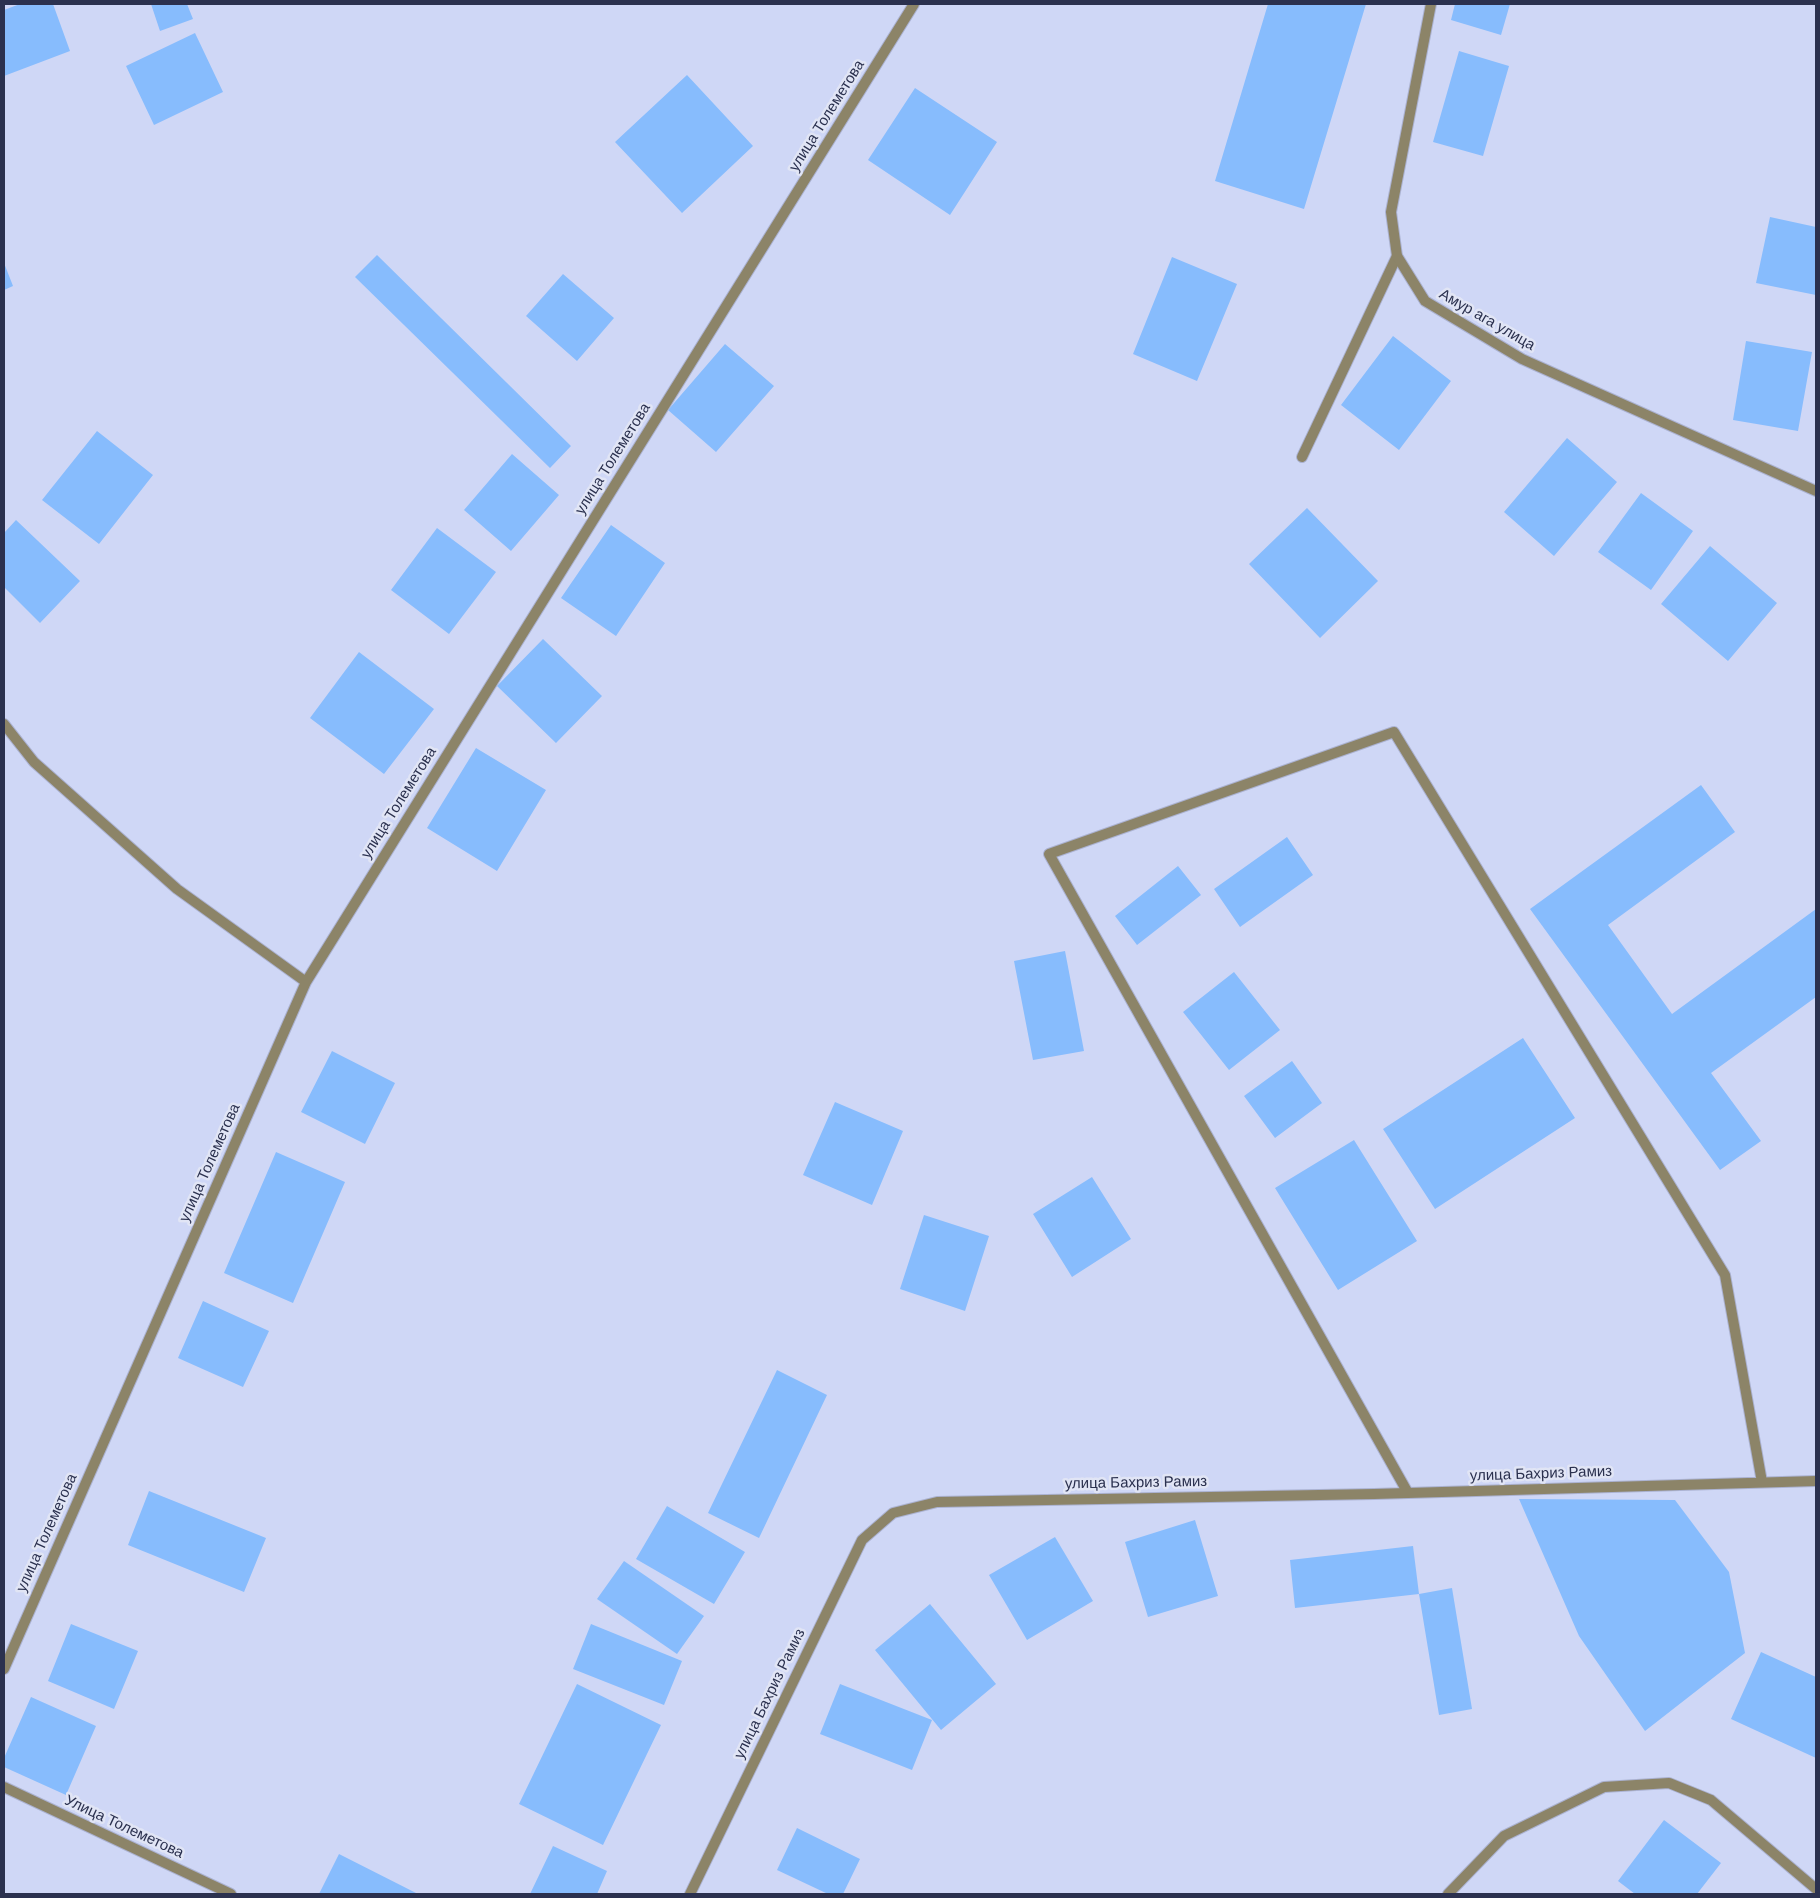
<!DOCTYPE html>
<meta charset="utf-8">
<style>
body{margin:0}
#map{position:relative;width:1820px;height:1898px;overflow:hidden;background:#cfd7f6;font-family:Helvetica,sans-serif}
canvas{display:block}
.frame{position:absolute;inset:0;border:5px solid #2b314f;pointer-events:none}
</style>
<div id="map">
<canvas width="1820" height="1898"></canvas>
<div class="frame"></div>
</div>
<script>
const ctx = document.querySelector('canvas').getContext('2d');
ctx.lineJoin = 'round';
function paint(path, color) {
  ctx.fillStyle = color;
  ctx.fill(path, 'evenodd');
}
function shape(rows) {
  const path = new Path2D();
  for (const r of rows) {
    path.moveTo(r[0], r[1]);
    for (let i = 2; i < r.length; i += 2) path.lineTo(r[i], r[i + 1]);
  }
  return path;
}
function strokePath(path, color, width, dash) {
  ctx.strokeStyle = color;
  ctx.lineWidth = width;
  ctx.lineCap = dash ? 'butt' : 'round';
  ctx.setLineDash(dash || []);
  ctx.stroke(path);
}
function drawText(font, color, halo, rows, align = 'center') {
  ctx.font = font + ' Helvetica,sans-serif';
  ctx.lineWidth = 5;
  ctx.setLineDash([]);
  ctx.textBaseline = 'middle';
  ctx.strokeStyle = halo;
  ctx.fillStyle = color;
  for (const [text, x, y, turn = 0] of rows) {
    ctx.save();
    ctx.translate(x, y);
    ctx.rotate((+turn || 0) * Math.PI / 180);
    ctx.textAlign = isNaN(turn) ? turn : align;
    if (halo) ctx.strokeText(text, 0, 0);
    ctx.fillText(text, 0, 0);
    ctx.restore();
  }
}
paint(shape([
 [20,4,53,4,70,51,4,76,4,10],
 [151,4,187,4,193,19,160,31],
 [1268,4,1366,4,1304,209,1215,181],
 [1455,4,1510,4,1501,35,1451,20],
 [195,33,223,92,154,125,126,66],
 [1459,51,1509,66,1483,156,1433,142],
 [687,75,753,146,682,213,615,142],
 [915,88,997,142,950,215,868,160],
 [1770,217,1816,227,1816,295,1756,283],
 [377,255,571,446,550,468,355,277],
 [1172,257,1237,284,1197,381,1133,354],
 [4,263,13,286,4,290],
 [563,274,614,318,577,361,526,316],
 [1393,336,1451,381,1399,450,1341,405],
 [1746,341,1812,352,1798,431,1733,420],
 [725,344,774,386,716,452,668,410],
 [97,431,153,475,99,544,42,500],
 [1567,438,1617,482,1554,556,1504,512],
 [512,454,559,495,511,551,464,510],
 [1641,493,1693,531,1651,590,1598,552],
 [1307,508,1378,581,1320,638,1249,564],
 [16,520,80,581,40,623,4,587,4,533],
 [611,525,665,563,616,636,561,598],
 [437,528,496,572,449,634,391,590],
 [1710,546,1777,603,1728,661,1661,604],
 [543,639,602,696,556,743,497,686],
 [359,652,434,709,384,774,310,718],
 [476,748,546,790,497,871,427,828],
 [1701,785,1735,832,1608,925,1672,1014,1816,909,1816,997,1711,1073,1761,1141,1720,1170,1530,909],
 [1287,837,1313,875,1240,927,1214,889],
 [1178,866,1201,895,1137,945,1115,916],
 [1065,951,1084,1051,1033,1060,1014,961],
 [1234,972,1280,1030,1229,1070,1183,1012],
 [1523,1038,1575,1118,1435,1209,1383,1129],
 [332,1051,395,1083,365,1144,301,1112],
 [1292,1061,1322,1103,1275,1138,1244,1096],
 [835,1102,903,1131,872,1205,803,1175],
 [1354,1140,1417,1241,1338,1290,1275,1188],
 [276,1152,345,1182,293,1303,224,1273],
 [1092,1177,1131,1239,1072,1277,1033,1214],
 [924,1215,989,1236,965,1311,900,1289],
 [203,1301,269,1331,243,1387,178,1358],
 [777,1370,827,1395,759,1538,708,1513],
 [149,1491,266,1538,244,1592,128,1545],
 [1519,1499,1675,1500,1729,1572,1745,1653,1645,1731,1579,1636],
 [667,1506,745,1552,714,1604,636,1559],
 [1195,1520,1218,1596,1148,1617,1125,1542],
 [1055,1537,1093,1601,1027,1640,989,1575],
 [1413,1546,1419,1594,1295,1608,1290,1560],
 [624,1561,704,1616,677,1654,597,1599],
 [1452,1588,1472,1709,1439,1715,1419,1594],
 [930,1604,996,1684,941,1730,875,1650],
 [71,1624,138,1651,114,1709,48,1681],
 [591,1624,682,1661,664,1705,573,1669],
 [1761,1652,1816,1677,1816,1758,1731,1719],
 [577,1684,661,1725,603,1845,519,1804],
 [840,1684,932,1720,912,1770,820,1734],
 [31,1697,96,1726,66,1795,4,1767,4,1758],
 [1664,1820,1721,1863,1697,1894,1635,1894,1618,1881],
 [797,1828,860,1859,843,1894,828,1894,777,1870],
 [553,1846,607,1871,597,1894,530,1894],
 [339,1854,418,1894,319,1894]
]), '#87bcfd');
const service = shape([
 [1302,457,1397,256]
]);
const minor = shape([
 [1431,4,1391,212,1397,256,1425,301,1522,359,1816,491],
 [4,724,34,762,177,889,306,982],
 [1408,1493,1049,854,1394,732,1725,1275,1762,1482],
 [4,1669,306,982,914,4],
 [4,1787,231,1894],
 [690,1894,862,1540,893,1513,937,1502,1374,1494,1816,1481],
 [1448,1894,1504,1836,1604,1787,1669,1783,1711,1800,1816,1889]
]);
strokePath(service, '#abb2d1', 12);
strokePath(minor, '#abb2d1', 12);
strokePath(service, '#8c8468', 10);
strokePath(minor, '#8c8468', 10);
drawText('15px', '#2b314f', '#e1e5f5', [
 ["улица Толеметова",827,116,-58],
 ["Амур ага улица",1487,320,30],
 ["улица Толеметова",613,459,-58],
 ["улица Толеметова",399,803,-58],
 ["улица Толеметова",210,1163,-66],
 ["улица Бахриз Рамиз",1541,1474,-2],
 ["улица Бахриз Рамиз",1136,1483,-1],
 ["улица Толеметова",47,1533,-66],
 ["улица Бахриз Рамиз",770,1694,-64],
 ["Улица Толеметова",124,1827,25]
]);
</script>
